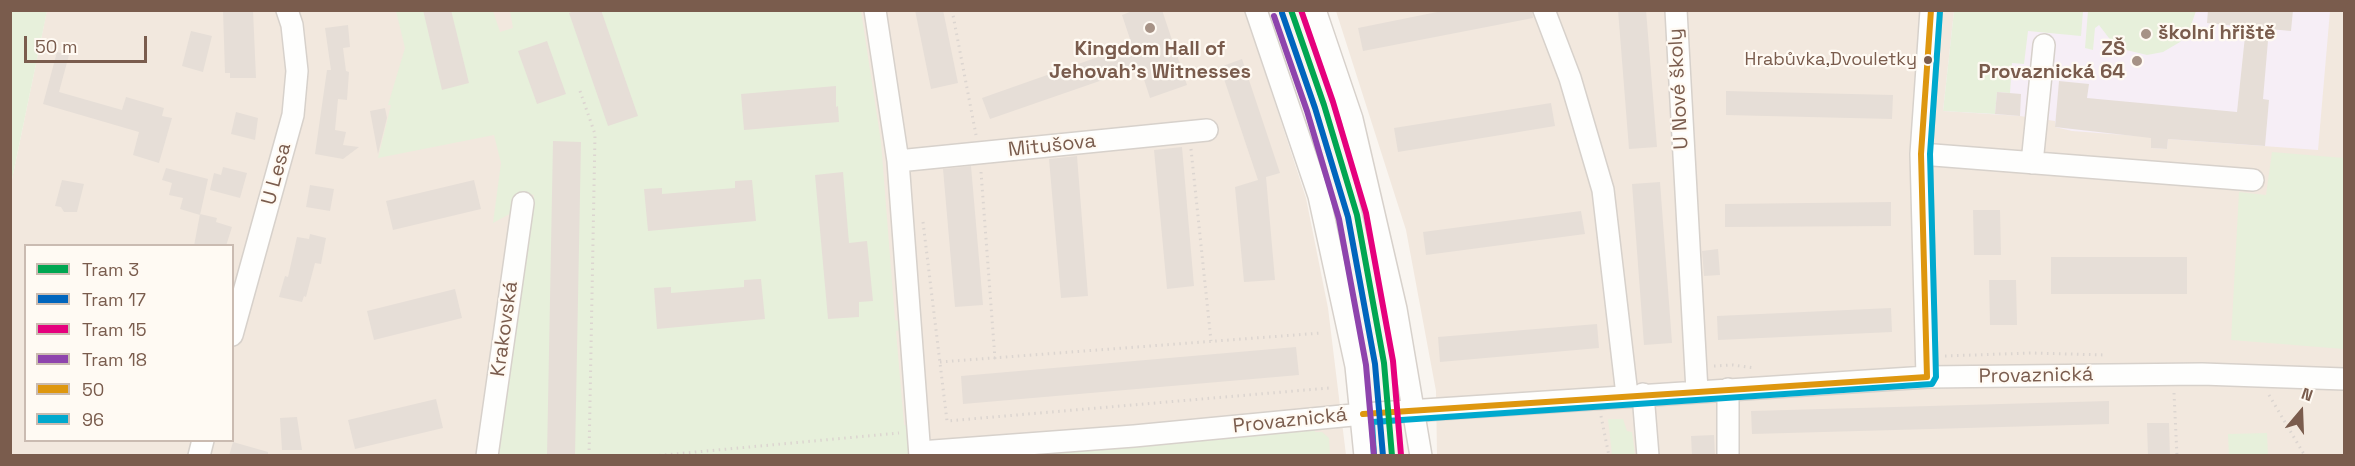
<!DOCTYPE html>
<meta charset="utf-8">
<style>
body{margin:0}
#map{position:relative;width:2355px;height:466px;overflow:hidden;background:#f9f5f0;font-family:"Space Grotesk",sans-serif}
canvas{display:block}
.frame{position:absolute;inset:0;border:12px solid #7a5c4d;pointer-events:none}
.legend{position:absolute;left:24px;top:244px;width:210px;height:198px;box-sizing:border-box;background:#fffaf3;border:2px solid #cabbb1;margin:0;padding:8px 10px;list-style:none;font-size:18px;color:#7a5c4d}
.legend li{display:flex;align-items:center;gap:12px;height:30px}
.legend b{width:30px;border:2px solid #cabbb1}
.north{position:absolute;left:2271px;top:382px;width:60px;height:60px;-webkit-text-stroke:4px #fffaf3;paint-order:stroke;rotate:19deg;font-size:16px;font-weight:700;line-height:24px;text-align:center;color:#7a5c4d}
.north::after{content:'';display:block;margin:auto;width:21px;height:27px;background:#7a5c4d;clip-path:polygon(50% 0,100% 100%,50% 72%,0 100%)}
.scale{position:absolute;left:24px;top:36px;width:123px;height:27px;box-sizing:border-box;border:3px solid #7a5c4d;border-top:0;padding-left:8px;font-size:18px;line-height:21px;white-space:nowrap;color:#7a5c4d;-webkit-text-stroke:4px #fffaf3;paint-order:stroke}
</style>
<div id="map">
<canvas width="2355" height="466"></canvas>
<div class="frame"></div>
<ul class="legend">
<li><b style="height:8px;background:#00a651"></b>Tram 3</li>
<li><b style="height:8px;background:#0065bd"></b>Tram 17</li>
<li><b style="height:8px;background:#e5007d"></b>Tram 15</li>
<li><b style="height:8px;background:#8e44ad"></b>Tram 18</li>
<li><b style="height:8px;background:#de970f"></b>50</li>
<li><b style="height:8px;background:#00a9ce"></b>96</li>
</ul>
<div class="north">N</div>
<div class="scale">50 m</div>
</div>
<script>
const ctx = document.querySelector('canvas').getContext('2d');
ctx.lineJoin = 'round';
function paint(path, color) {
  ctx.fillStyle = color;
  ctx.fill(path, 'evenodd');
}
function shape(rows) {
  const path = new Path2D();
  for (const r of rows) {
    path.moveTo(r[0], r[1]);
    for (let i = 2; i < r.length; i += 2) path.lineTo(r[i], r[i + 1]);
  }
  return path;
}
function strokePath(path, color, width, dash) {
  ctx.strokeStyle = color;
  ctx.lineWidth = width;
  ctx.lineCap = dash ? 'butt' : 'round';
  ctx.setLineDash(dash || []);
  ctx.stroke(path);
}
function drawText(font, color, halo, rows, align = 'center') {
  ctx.font = font + ' "Space Grotesk",sans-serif';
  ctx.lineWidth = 4.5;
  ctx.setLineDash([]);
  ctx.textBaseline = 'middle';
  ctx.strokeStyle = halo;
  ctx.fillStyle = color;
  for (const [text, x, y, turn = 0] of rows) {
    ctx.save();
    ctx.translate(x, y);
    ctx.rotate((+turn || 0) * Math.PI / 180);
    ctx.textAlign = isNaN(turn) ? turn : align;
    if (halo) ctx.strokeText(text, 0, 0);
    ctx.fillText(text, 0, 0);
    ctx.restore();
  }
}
paint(shape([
 [47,10,1245,11,1306,198,1328,308,1346,455,11,456,11,184],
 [26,246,232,246,232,440,26,440],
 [1336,11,2344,11,2344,455,1437,455,1436,391,1406,230]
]), '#f2e8de');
paint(shape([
 [1954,11,2330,11,2318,150,2168,139,2167,149,2151,148,2151,137,2072,131,2055,127,2055,121,2020,116,1943,111]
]), '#f6eef6');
paint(shape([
 [11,10,47,11,11,184,10,11],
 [396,11,493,11,500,32,513,28,510,11,861,11,881,142,895,320,899,321,900,330,896,331,904,425,910,425,913,455,499,455,534,195,520,193,515,211,493,223,501,163,494,135,378,158,391,105,388,105,405,48],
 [1954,11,2083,11,2081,36,2028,31,2024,64,2012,63,2010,93,1997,92,1995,114,1943,111],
 [2088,11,2088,10,2196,11,2189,31,2180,42,2163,52,2147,55,2126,50,2112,42,2099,25,2095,28,2093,50,2085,48],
 [2272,152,2344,158,2344,349,2231,340,2239,192,2266,195],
 [1608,419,1623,419,1627,431,1632,432,1635,455,1612,455],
 [1314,424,1315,432,1322,432,1329,438,1330,455,958,456],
 [2267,433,2268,455,2229,455,2228,434]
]), '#e7f0db');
paint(shape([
 [223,10,253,10,256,78,230,78,230,73,225,73],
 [423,10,451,10,469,83,442,90],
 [577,10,601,10,638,116,608,126,569,13],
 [915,10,943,10,958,83,931,89],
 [1135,10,1162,10,1187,85,1150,98,1140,67,990,119,982,98,1132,45,1122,15],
 [1447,10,1532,10,1533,18,1363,51,1358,28],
 [1618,10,1646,10,1657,147,1629,149],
 [2208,10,2293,10,2291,31,2269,29,2263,99,2269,100,2265,146,2168,139,2167,149,2151,148,2151,138,2055,127,2059,81,2089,84,2087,98,2237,112,2246,27,2207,23],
 [348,25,350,47,343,48,346,71,349,72,347,100,338,99,335,130,346,132,343,145,359,147,343,159,315,154,327,70,331,70,325,28],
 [191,31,212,36,203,72,182,66],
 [547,41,566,94,537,104,518,51],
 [57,52,69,55,59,92,122,110,126,97,164,108,162,116,172,118,159,163,133,155,139,132,43,104],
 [1242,59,1280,173,1266,177,1275,280,1244,282,1235,187,1258,180,1220,67],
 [836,86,836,107,838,106,839,122,744,130,741,94],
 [1726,91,1893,95,1892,119,1726,115],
 [1997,92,2021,94,2020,116,1995,114],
 [1551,103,1555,126,1398,152,1394,128],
 [385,108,387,118,378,154,370,111],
 [236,112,258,118,255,140,231,134],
 [553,141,581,142,575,456,547,456],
 [1182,147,1194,286,1167,289,1154,150],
 [1077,156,1088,296,1061,298,1049,159],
 [971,166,983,305,955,307,943,169],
 [223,167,247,173,240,198,210,190,214,173,221,175],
 [166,168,208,179,200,215,180,209,183,198,169,195,172,183,162,180],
 [843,172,849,243,867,241,873,301,859,302,859,317,828,319,815,175],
 [62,180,84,184,77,212,64,212,61,207,55,206],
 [474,180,481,209,393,230,386,201],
 [752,180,756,221,648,231,644,189,662,188,662,194,735,188,735,181],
 [1660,182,1672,343,1644,345,1632,184],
 [310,185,334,189,330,211,306,207],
 [1891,202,1891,226,1725,227,1725,204],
 [1973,210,2000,210,2001,255,1974,255],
 [1581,211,1585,234,1426,255,1423,232],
 [200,214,217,218,216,222,232,227,226,246,194,246],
 [310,234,326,238,321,264,315,263,306,297,304,296,302,302,279,297,285,276,288,277,297,237,309,239],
 [1718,249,1720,275,1704,276,1702,251],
 [2051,257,2187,257,2187,294,2051,294],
 [761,279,765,319,657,329,654,288,671,287,671,293,744,287,744,280],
 [1989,280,2016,280,2017,325,1990,325],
 [455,289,462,318,374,340,367,311],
 [1891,308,1892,332,1718,340,1717,316],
 [1597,324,1599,348,1440,362,1438,337],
 [1296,347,1299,375,963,404,961,376],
 [436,399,443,428,355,449,348,420],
 [2109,401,2109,424,1752,434,1751,411],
 [297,417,302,450,282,450,280,418],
 [2147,423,2169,423,2170,456,2148,456],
 [1714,435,1715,456,1692,456,1691,436],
 [233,442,268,452,268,456,229,456]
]), '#e6ded7');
const minor = shape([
 [875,10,898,161,920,456],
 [1256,10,1319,196,1356,366,1365,456],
 [1315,10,1352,119,1396,309,1421,456],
 [1544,10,1570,78,1603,190,1627,395],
 [1676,10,1697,391],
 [1921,154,2253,180],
 [898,161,1207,130],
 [2032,163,2044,45],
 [232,335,293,115,297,71,292,25,287,10],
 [1927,377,1921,154,1931,10],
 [1728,389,1728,456],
 [1643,394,1648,456],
 [920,452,1134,436,1363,414,1927,377,2202,374,2344,379],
 [199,456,203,440],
 [487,456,523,203]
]);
strokePath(minor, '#d7d1cb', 24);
strokePath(shape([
 [952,10,976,135],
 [580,91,595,134,589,456],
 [1191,149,1211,341],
 [981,172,995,359],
 [923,222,947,421,1329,388],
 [1945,356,2031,353,2106,355],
 [940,362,1321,333],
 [1714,366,1733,365,1755,368],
 [2174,393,2177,456],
 [2269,395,2305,456],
 [1601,416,1609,456],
 [653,456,899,433]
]), '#dcd5d0', 3, [1.5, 4.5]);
strokePath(minor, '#fefefd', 21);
strokePath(shape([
 [1927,377,1921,154,1931,10],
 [1363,414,1927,377]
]), '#de970f', 6);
strokePath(shape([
 [1374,456,1372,422,1932,384,1936,377,1930,154,1940,11]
]), '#00a9ce', 6);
strokePath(shape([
 [1291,10,1324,105,1357,215,1384,363,1392,456]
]), '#00a651', 6);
strokePath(shape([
 [1282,13,1315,108,1348,217,1375,364,1383,456]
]), '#0065bd', 6);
strokePath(shape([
 [1301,10,1333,102,1366,213,1393,361,1401,455]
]), '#e5007d', 6);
strokePath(shape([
 [1274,16,1307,111,1339,219,1366,365,1374,456]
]), '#8e44ad', 6);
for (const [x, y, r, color] of [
 [1150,28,6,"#a69286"],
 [2146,34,6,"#a69286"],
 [1928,60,5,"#7a5c4d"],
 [2137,61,6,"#a69286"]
]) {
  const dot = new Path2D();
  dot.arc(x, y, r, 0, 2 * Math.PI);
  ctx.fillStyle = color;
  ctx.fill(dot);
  strokePath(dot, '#fffaf3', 2);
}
drawText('18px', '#7a5c4d', '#fffaf3', [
 ["Hrabůvka,Dvouletky",1917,60]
], 'right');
drawText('bold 20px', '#7a5c4d', '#fffaf3', [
 ["školní hřiště",2158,34],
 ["Kingdom Hall of",1150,50,"center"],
 ["Jehovah's Witnesses",1150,73,"center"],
 ["ZŠ",2125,50,"right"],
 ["Provaznická 64",2125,73,"right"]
], 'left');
drawText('20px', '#7a5c4d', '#fffaf3', [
 ["U Nové školy",1679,89,-93],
 ["Mitušova",1052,146,-6],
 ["U Lesa",277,174,-75],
 ["Krakovská",505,329,-82],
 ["Provaznická",2036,376,-1],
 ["Provaznická",1290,421,-6]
]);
</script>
